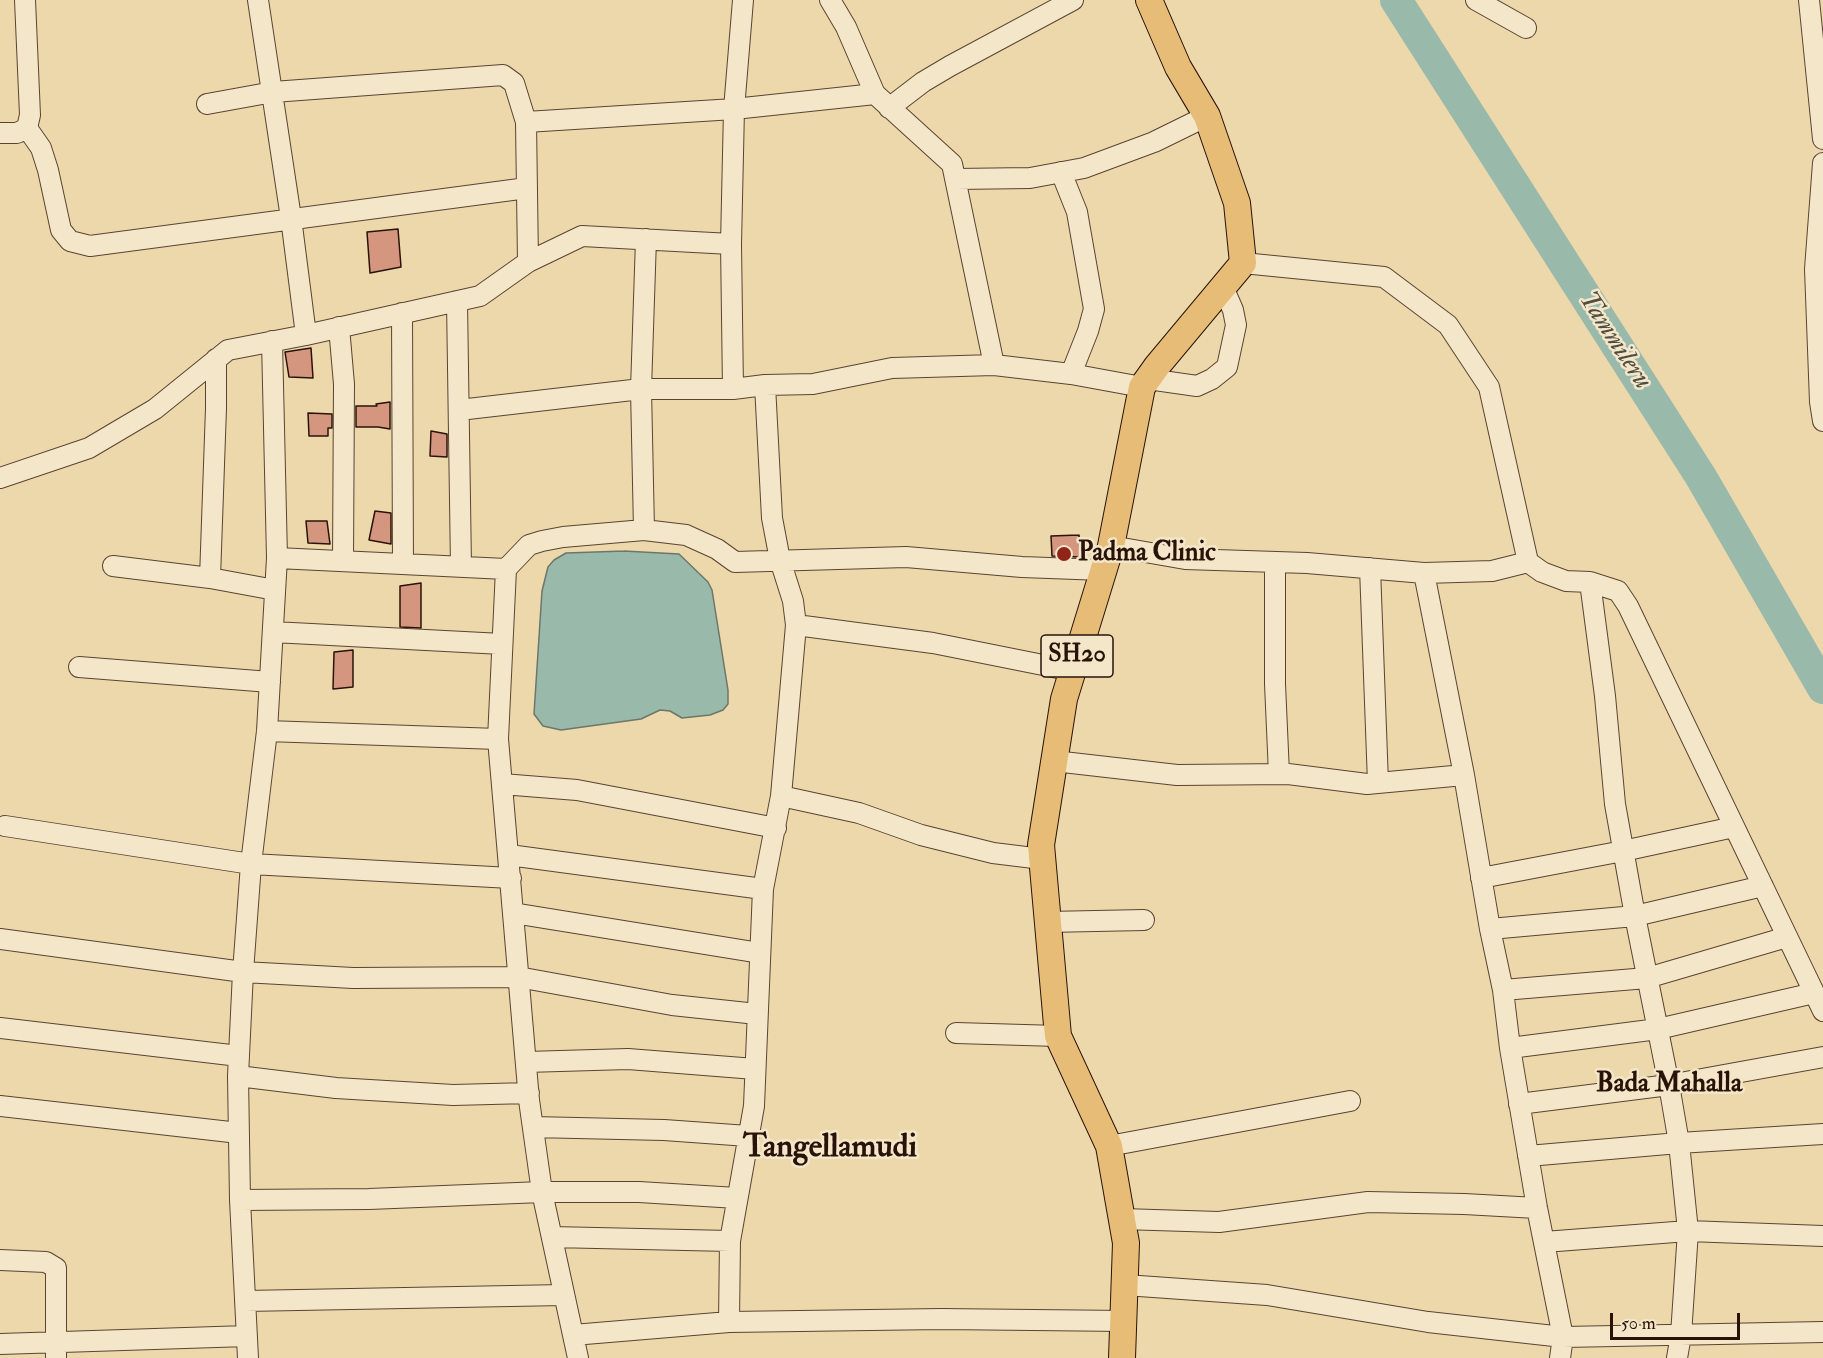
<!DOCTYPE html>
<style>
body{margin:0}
#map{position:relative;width:1823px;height:1358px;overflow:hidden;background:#edd8ac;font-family:"IM FELL Double Pica",serif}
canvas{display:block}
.scale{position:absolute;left:1610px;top:1313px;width:130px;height:27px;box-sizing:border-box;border:3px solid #291308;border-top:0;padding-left:8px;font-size:18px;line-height:21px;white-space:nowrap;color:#291308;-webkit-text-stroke:4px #f3e6c9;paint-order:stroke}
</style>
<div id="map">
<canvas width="1823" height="1358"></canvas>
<div class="scale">50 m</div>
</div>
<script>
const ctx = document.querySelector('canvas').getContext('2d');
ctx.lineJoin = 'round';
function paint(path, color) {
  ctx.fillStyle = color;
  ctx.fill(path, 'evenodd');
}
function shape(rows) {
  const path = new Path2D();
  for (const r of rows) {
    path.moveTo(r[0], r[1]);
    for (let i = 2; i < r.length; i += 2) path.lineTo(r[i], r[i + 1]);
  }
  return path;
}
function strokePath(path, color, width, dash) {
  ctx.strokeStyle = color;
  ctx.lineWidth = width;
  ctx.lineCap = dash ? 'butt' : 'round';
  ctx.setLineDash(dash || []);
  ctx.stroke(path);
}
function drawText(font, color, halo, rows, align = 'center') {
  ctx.font = font + ' "IM FELL Double Pica",serif';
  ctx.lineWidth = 5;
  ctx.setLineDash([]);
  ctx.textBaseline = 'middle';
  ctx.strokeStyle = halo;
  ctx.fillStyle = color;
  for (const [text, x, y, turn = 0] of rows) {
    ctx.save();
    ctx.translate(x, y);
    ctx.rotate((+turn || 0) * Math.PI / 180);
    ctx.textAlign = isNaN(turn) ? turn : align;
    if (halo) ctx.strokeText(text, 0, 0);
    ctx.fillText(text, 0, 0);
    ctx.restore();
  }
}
const water = shape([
 [624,551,679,554,708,582,712,590,728,690,728,704,723,710,710,715,682,718,670,711,660,710,641,719,561,730,543,726,534,714,542,591,548,567,554,560,566,553,624,551]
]);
paint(water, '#99b9ab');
strokePath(water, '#6c776a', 1.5);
strokePath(shape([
 [1396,0,1701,477,1823,688]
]), '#99b9ab', 32);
const building = shape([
 [398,229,401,267,370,273,367,232,398,229],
 [311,348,313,378,289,377,285,352,311,348],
 [390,402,390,429,378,427,356,427,356,406,377,406,376,404,390,402],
 [308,413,332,414,332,428,328,428,328,436,309,436,308,413],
 [431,431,447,434,447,457,430,456,431,431],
 [375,511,391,513,391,544,369,540,375,511],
 [306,521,327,521,330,544,308,543,306,521],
 [1079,535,1080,557,1052,556,1051,536,1079,535],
 [421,583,421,628,400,627,400,586,421,583],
 [353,650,353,687,333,689,334,652,353,650]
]);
paint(building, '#d59680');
strokePath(building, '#291308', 1.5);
const minor = shape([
 [258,0,291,218,306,335],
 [830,0,846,27,875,94,952,164,994,365,1071,374,1142,387],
 [1476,0,1526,28],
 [1809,0,1823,139],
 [207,104,273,92,503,75,514,83,526,122],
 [889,108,923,82,950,66,1073,0],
 [27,128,41,148,48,170,61,230,70,241,90,246,527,188],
 [0,133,17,133,27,128,30,115,25,0],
 [1823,163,1815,269,1820,402,1823,421],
 [1061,172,1077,212,1094,309,1088,331,1071,374],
 [956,179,1030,178,1084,168,1154,142,1207,116],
 [646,239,641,389,733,389],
 [528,262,582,236,731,244],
 [1243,263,1384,277,1448,325,1489,387,1528,562,1542,572,1566,581,1590,582,1605,696,1615,804,1635,916,1669,1085,1679,1143,1688,1231,1681,1335,1677,1358],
 [457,301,461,567],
 [402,313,403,564],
 [339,327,344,384,343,561],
 [272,341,277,558],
 [1148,379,1197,386,1212,379,1227,367,1236,325,1233,310,1223,287],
 [765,385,813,384,892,368,994,365],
 [459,410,641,389,644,530,686,535,717,549,735,562,906,557,1022,567,1103,570],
 [0,478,89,448,155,409,228,350,306,335,480,296,528,262,526,122,734,109,875,94],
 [1111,546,1185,559,1307,563,1424,573,1492,571,1528,562],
 [1275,562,1275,684,1279,774],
 [113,566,210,578,275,590],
 [1370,568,1378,783],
 [506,569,529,545,542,541,563,537,644,530],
 [210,578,216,408,216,359],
 [1590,582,1618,591,1628,606,1823,1011],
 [796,625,933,643,1073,671],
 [273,632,502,644],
 [79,667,270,682],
 [267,731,498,739,529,1100,542,1192,578,1358],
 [1054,761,1177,775,1288,774,1367,784,1464,775,1424,573],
 [1464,775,1490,929,1503,990,1510,1048,1537,1208,1563,1337,1560,1358],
 [502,784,577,790,776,828],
 [781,796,859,813,921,835,993,853,1042,859],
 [5,826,251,864,511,878],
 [509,855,763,889],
 [1481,878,1623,851,1734,827],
 [513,913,760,953],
 [1047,922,1144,920],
 [1490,929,1635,916,1763,886],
 [0,939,243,972,353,978,518,977,672,1005,757,1014],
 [1503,990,1647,978,1787,937],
 [0,1028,239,1056],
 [956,1033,1058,1036],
 [1510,1048,1658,1029,1814,993],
 [526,1062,628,1059,755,1069],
 [238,1076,336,1088,453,1095,529,1093],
 [1519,1104,1669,1085,1823,1057],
 [0,1106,239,1133],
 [533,1127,664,1130,748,1136],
 [1109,1146,1350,1101],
 [1528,1156,1679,1143,1823,1134],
 [240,1200,369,1199,542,1192,639,1192,737,1198],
 [1122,1219,1219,1222,1368,1202,1464,1204,1537,1208],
 [552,1237,730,1241],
 [1544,1242,1688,1231,1823,1236],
 [0,1260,46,1262,56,1268,56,1358],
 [1125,1285,1267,1295,1428,1322,1563,1337,1823,1332],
 [245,1301,564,1295],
 [729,1322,941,1319,1125,1321],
 [573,1335,729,1322,730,1241,754,1106,763,889,781,796,796,625,793,601,780,560,772,518,765,385,733,389,731,244,734,109,743,0],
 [0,1344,247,1336],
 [248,1358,240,1200,238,1076,243,972,251,864,267,731,277,558,506,569,498,739]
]);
const major = shape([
 [1122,1358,1126,1243,1109,1146,1058,1036,1041,845,1064,699,1111,546,1142,387,1157,366,1243,263,1237,203,1207,116,1178,67,1149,0]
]);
strokePath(minor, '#5a4431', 22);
strokePath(major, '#291308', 28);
strokePath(minor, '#f3e6c9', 20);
strokePath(major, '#e6bc76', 26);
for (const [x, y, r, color] of [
 [1064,554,8,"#8f2418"]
]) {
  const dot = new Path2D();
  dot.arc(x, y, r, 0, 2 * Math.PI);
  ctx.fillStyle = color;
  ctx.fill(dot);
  strokePath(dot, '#f3e6c9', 2);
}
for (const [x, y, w] of [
 [1077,656,72]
]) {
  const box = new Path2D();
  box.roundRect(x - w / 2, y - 21, w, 42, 4.5);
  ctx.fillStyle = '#f3e6c9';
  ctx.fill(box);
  strokePath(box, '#291308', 1.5);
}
drawText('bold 24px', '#291308', null, [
 ["SH20",1077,656]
]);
drawText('bold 26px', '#291308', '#f3e6c9', [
 ["Padma Clinic",1078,554]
], 'left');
drawText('italic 27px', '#504d41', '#f3e6c9', [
 ["Tammileru",1614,341,57]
]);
drawText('bold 27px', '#291308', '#f3e6c9', [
 ["Bada Mahalla",1669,1085]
]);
drawText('bold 32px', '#291308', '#f3e6c9', [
 ["Tangellamudi",830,1149]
]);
</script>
